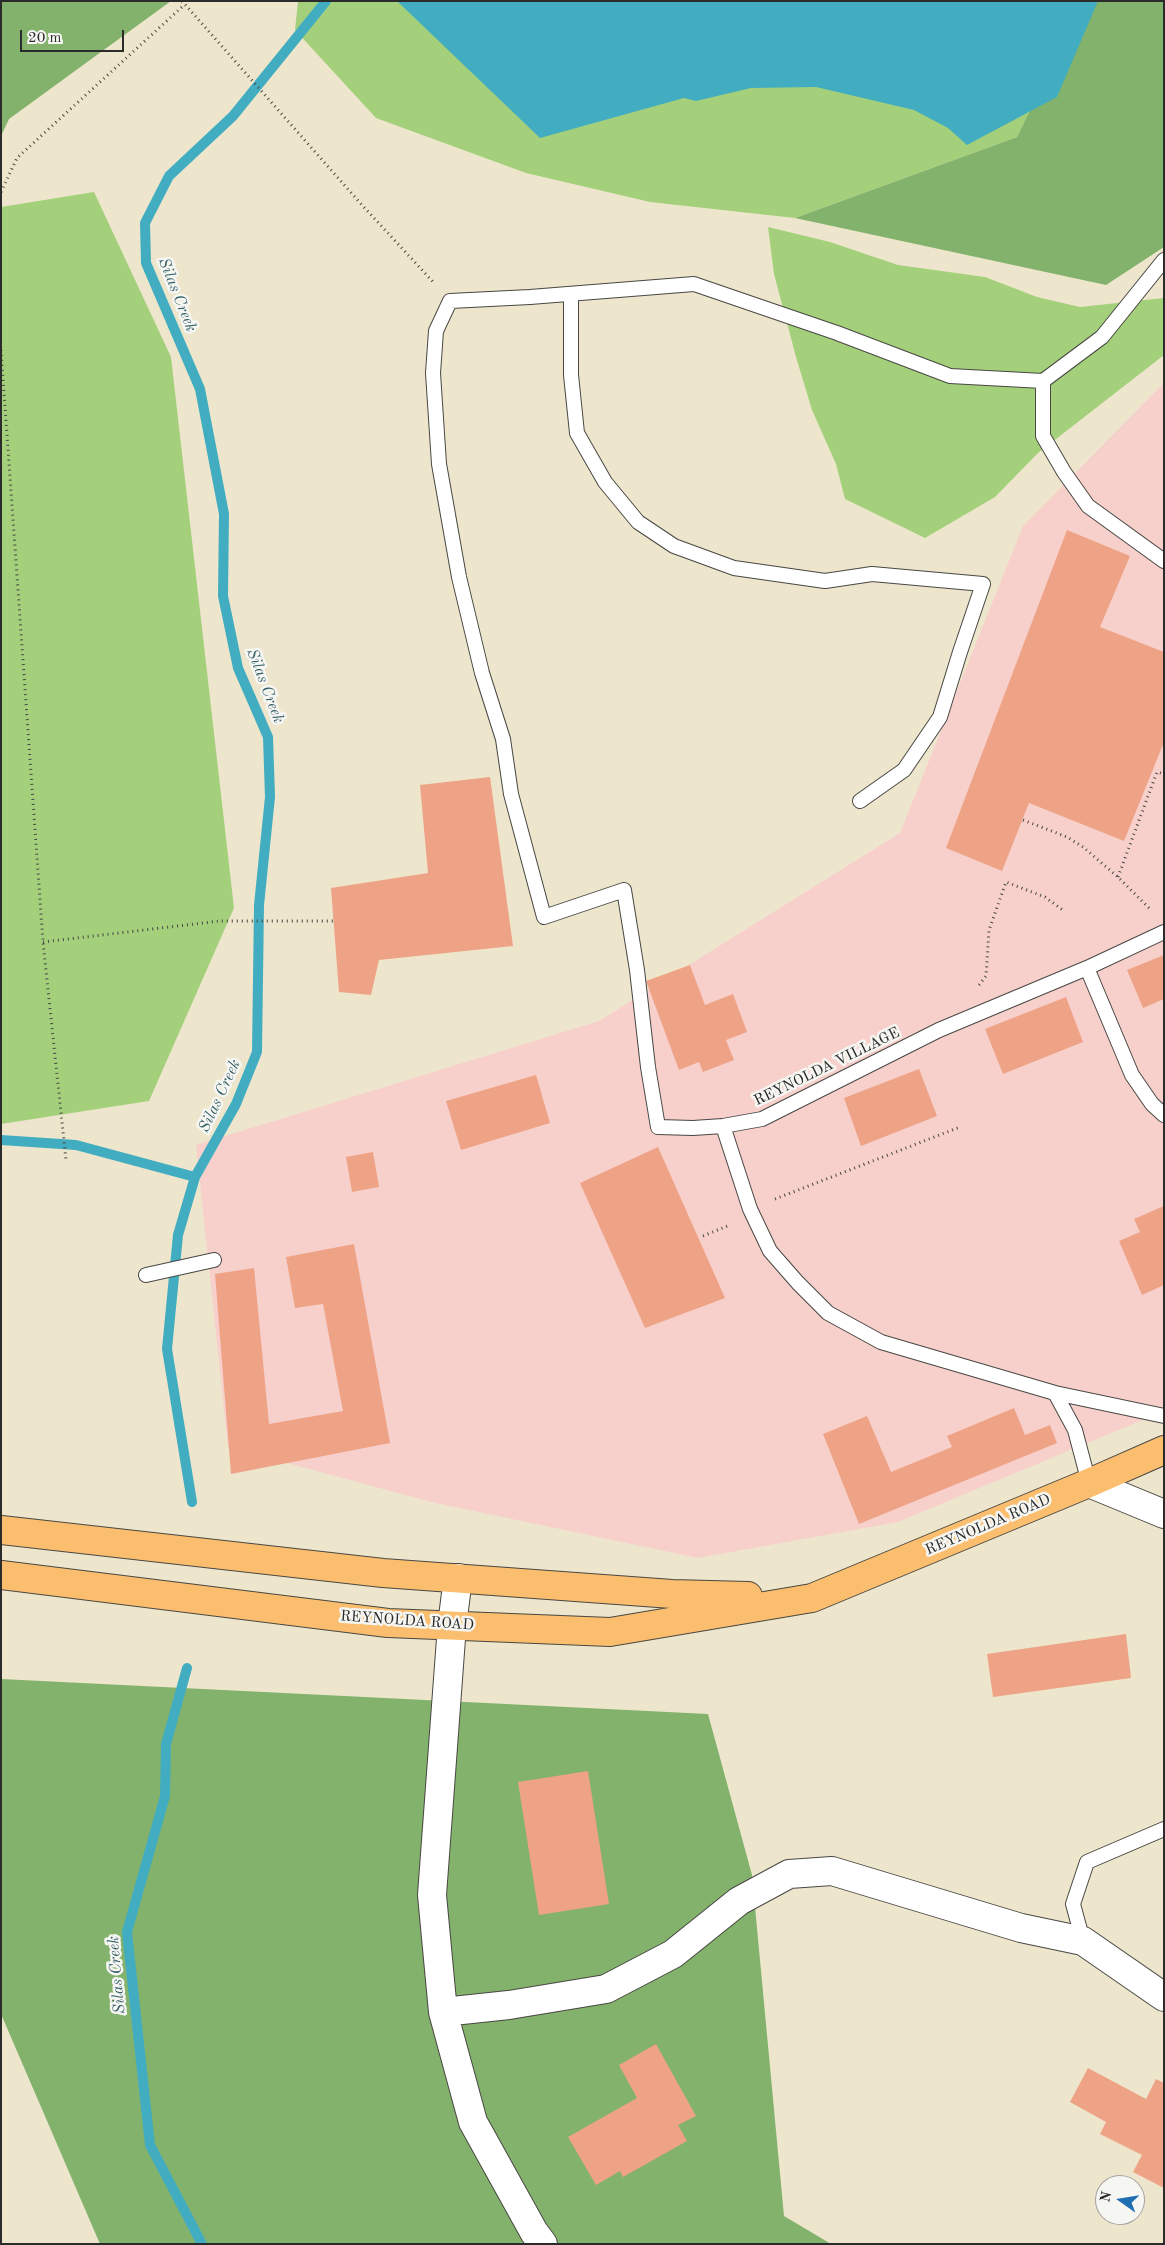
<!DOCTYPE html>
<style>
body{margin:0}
#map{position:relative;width:1165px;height:2245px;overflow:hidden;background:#ede6cc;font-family:"Old Standard TT",serif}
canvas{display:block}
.frame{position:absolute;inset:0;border:2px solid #2b2b2b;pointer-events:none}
.north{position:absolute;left:1095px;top:2175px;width:50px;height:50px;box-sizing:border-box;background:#f6f6f2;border:1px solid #a5a5a2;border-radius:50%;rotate:283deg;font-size:14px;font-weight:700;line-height:20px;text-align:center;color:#2b2b2b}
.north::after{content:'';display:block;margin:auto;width:18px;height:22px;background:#1f6fb2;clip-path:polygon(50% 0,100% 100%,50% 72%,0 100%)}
.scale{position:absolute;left:20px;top:30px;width:104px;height:22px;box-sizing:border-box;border:2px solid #2b2b2b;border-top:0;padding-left:6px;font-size:15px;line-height:18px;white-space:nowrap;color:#2b2b2b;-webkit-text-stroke:4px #f6f6f2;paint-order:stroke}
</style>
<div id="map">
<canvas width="1165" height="2245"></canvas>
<div class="frame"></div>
<div class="north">N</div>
<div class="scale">20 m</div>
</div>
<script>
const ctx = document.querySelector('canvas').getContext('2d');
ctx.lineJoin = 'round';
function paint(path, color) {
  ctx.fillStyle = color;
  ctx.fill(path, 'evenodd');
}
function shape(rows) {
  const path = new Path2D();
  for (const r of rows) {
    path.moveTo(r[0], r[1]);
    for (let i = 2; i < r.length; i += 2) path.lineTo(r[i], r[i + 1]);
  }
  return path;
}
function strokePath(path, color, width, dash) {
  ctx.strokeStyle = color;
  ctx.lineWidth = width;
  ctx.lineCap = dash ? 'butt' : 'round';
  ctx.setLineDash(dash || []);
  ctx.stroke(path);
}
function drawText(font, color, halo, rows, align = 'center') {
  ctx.font = font + ' "Old Standard TT",serif';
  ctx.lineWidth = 5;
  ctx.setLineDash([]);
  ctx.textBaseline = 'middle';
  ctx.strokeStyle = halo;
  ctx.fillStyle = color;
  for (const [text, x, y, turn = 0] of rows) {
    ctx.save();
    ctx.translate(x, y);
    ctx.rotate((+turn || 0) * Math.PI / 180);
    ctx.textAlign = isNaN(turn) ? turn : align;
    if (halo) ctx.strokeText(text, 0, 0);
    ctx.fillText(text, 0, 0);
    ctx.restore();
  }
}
paint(shape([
 [1164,383,1164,1411,898,1522,698,1558,431,1502,228,1447,196,1145,599,1021,900,833,1023,526]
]), '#f7d0cc');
paint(shape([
 [298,1,1083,1,1017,137,795,218,650,202,526,173,376,118,295,30],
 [94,192,171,357,234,908,149,1101,1,1124,1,207],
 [768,227,830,242,898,265,985,277,1037,297,1080,307,1164,298,1164,355,1038,453,995,497,925,538,845,499,836,464,812,410,796,357,774,274]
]), '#a4d07c');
paint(shape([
 [1,1,171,1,9,119,1,136],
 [1083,1,1164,1,1164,247,1106,285,795,218,1017,137],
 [1,1679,708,1714,752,1875,784,2216,831,2244,100,2244,1,2014]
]), '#83b26c');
paint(shape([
 [397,1,1098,1,1057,97,967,145,948,128,914,110,816,87,751,88,696,101,684,98,540,138]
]), '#42adc1');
strokePath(shape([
 [1,1140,76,1145,195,1177],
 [192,1502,167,1349,178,1235,195,1177,236,1104,257,1052,259,905,270,797,268,737,238,668,223,596,224,514,200,389,146,263,145,223,169,176,233,116,326,1],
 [187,1668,166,1744,165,1796,127,1932,150,2145,202,2244]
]), '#42adc1', 10);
paint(shape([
 [1067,530,1130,556,1100,627,1164,652,1164,742,1124,841,1029,803,1002,871,946,848],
 [490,777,513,946,379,960,371,995,339,992,331,888,428,873,420,785],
 [1164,955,1164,999,1143,1008,1127,970],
 [690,965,705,1005,733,994,747,1032,726,1040,734,1060,703,1072,699,1062,679,1070,646,981],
 [1066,997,1083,1042,1003,1074,985,1029],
 [919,1069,937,1116,861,1146,844,1098],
 [536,1075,550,1123,461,1150,446,1101],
 [658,1147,725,1298,645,1328,580,1183],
 [373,1152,379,1187,352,1192,346,1157],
 [1164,1206,1164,1285,1142,1295,1119,1241,1140,1232,1134,1219],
 [354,1244,390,1443,231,1474,215,1274,254,1268,269,1424,343,1411,323,1304,295,1308,286,1257],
 [1014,1408,1025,1435,1050,1425,1057,1443,859,1524,823,1434,867,1416,891,1472,952,1447,947,1436],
 [1126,1634,1131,1678,993,1697,987,1654],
 [588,1771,609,1904,539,1915,518,1782],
 [656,2044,696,2116,678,2125,687,2141,623,2177,620,2171,596,2185,568,2137,637,2098,619,2065],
 [1088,2068,1146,2099,1156,2079,1164,2083,1164,2188,1133,2172,1142,2155,1100,2134,1106,2122,1070,2102]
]), '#efa386');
const service = shape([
 [571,294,571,375,577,433,605,482,638,522,674,546,734,568,825,581,872,574,983,584,960,652,940,717,904,770,860,801],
 [1043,381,1043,436,1064,472,1088,506,1164,561],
 [1164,932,1087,968,939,1030,762,1119,723,1126,750,1209,770,1251,798,1283,828,1313,881,1342,1055,1393,1164,1416],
 [1087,968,1132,1075,1152,1104,1164,1115],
 [723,1126,693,1128,658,1127,648,1067,637,970,624,890,544,917,511,794,503,739,482,673,459,577,439,464,433,373,436,331,450,301,530,297,694,284,837,333,950,376,1043,381,1102,337,1164,260],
 [146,1275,214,1260],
 [1055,1393,1075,1430,1089,1483],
 [1083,1941,1073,1904,1087,1862,1164,1829]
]);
const minor = shape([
 [1089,1483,1164,1514],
 [458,1578,452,1625,432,1895,443,2012,509,2005,606,1989,673,1954,739,1901,789,1874,832,1871,1021,1928,1083,1941,1164,1997],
 [443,2012,473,2122,534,2232,543,2244]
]);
const primary = shape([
 [1,1530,383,1573,672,1594,748,1596],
 [1,1575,388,1623,610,1632,812,1598,1089,1483,1164,1450]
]);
strokePath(service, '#484743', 16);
strokePath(minor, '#484743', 30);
strokePath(primary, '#484743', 30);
strokePath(shape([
 [182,1,362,205,435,284],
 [1,192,17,158,182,7],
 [1,350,43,942,66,1160],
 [1023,820,1067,837,1083,847,1118,877,1151,910],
 [1118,877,1157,772,1164,774],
 [43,942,220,921,334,921],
 [979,985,986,976,989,930,1006,882,1045,897,1064,911],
 [775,1199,960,1127],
 [703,1236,730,1225]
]), '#484743', 3, [1, 4]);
strokePath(service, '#fff', 14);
strokePath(minor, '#fff', 28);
strokePath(primary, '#fbbe6e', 28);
drawText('15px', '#2b2b2b', '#f6f6f2', [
 ["REYNOLDA VILLAGE",827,1067,-26],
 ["REYNOLDA ROAD",988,1525,-23],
 ["REYNOLDA ROAD",407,1621,4]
]);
drawText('italic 16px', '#345f67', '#f6f6f2', [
 ["Silas Creek",177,295,68],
 ["Silas Creek",265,686,69],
 ["Silas Creek",220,1096,-65],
 ["Silas Creek",117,1975,-95]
]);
</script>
